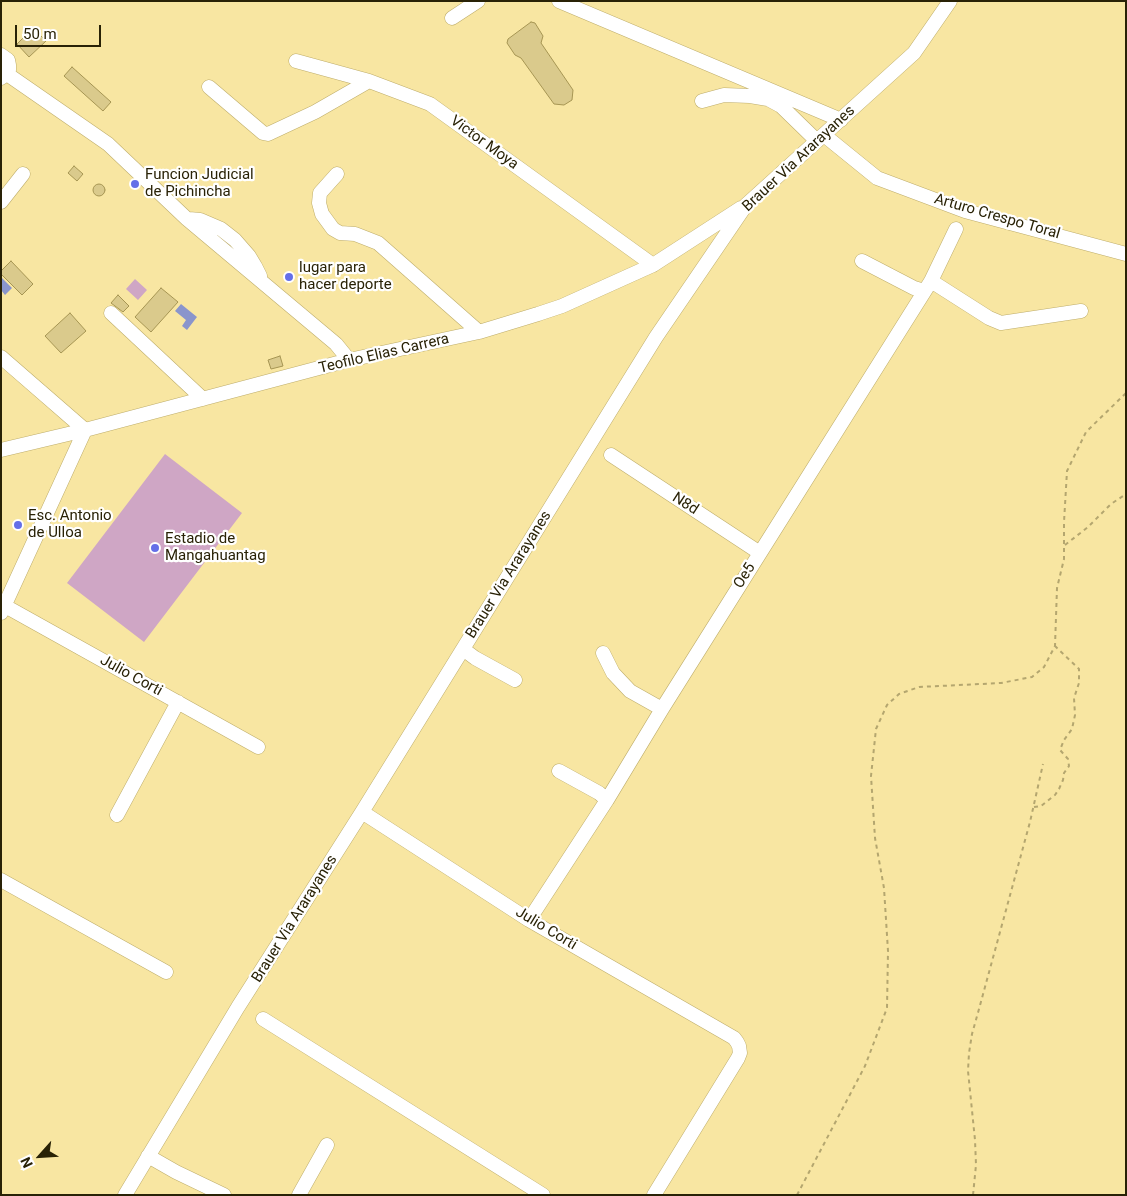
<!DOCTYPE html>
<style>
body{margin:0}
#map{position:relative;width:1127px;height:1196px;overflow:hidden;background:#f8e6a2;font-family:Roboto,sans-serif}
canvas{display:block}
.frame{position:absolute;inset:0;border:2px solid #292206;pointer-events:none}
.north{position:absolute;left:15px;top:1131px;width:50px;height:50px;-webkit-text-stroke:4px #fff;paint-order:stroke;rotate:244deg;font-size:14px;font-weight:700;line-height:20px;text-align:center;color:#292206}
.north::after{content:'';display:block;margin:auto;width:18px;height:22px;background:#292206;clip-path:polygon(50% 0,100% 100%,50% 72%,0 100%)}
.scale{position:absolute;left:15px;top:25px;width:86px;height:22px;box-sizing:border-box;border:2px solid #292206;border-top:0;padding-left:6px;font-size:15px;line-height:18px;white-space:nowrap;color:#292206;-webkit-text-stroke:4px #fff;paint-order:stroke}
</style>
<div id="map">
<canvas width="1127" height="1196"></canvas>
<div class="frame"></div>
<div class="north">N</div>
<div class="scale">50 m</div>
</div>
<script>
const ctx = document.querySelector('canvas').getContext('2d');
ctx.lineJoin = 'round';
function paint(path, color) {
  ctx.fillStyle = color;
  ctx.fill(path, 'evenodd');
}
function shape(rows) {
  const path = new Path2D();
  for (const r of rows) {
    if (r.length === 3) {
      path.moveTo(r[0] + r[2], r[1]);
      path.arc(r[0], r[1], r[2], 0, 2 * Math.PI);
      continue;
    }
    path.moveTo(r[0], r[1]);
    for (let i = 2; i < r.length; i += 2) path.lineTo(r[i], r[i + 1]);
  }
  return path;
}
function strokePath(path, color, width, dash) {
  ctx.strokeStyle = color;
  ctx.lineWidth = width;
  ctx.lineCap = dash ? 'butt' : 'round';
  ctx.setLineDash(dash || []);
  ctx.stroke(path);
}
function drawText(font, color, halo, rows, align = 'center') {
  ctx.font = font + ' Roboto,sans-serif';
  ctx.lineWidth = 4.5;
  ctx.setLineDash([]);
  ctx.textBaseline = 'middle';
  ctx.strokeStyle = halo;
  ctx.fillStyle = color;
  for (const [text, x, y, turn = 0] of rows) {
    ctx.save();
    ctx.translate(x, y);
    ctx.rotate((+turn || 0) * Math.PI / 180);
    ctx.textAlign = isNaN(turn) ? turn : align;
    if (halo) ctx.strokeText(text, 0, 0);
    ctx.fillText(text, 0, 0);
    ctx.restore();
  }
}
paint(shape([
 [135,279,147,290,138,300,126,289],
 [165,454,242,513,144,642,67,583]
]), '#cfa6c5');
paint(shape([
 [1,277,12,288,5,295,1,290],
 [181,304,197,317,187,330,182,326,186,320,175,311]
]), '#8a95cc');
const building = shape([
 [531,22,535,23,543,36,541,43,573,90,572,100,564,105,554,104,521,58,515,55,507,43,508,39,531,22],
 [33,28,46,41,29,57,17,44,33,28],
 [72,67,111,102,103,111,64,76,72,67],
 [74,166,83,174,77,181,68,173,74,166],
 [99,190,6],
 [11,261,33,284,22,295,1,274,1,271,11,261],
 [161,288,178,302,151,332,135,317,161,288],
 [118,295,129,306,123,312,111,303,118,295],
 [70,313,86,331,61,353,45,336,70,313],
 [280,356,283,366,271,369,268,360,280,356]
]);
paint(building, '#daca8c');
strokePath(building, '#a69553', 1);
const minor = shape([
 [559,1,841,120],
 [452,18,478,1],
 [1,55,8,60,9,65,9,70,7,74,1,78],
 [296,61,369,81,430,104,653,265],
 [7,74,108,144,187,219,336,344,349,360],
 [209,87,263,133,268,134,315,112,369,81],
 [702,101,724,95,750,96,768,99,781,106,817,141],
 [824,135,877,178,965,211,1126,254],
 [337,174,320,193,319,203,322,214,333,229,340,233,355,234,378,243,479,332],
 [1,202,23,174],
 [189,219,200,220,221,229,235,240,249,256,255,266,260,276],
 [862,261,914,288,924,291],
 [931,281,989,318,1001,323,1081,311],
 [111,313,203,399],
 [1,357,85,430,1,613],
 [1,450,85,430,349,360,479,332,538,314,562,306,653,265,741,208],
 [611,455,760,553],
 [5,606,258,747],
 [463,649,475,658,515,680],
 [603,653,613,673,630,691,662,709],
 [559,771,599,793,607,800],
 [362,812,529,920,734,1038,737,1042,739,1046,740,1053,738,1058,654,1195],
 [117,815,178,702],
 [1,880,166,972],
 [529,920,607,800,662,709,931,281,956,229],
 [263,1019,543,1195],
 [148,1156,176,1172,224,1195],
 [125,1195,238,1007,362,812,656,337,746,205,914,53,950,1],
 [299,1195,327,1145]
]);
strokePath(minor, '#bead6b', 15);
strokePath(shape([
 [1065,545,1088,527,1111,504,1126,494],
 [1034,807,1041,806,1055,795,1059,789,1063,780,1064,773,1069,766,1068,759,1060,750,1064,740,1072,729,1075,715,1074,698,1079,683,1079,669,1055,646],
 [797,1195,865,1066,887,1008,888,951,884,888,875,838,871,776,876,729,887,705,899,694,919,687,1001,683,1032,677,1044,667,1055,646,1057,588,1064,559,1064,522,1067,471,1086,432,1126,393],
 [973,1195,976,1165,975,1140,968,1071,969,1053,972,1034,979,1009,1030,822,1043,764]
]), '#b4a66f', 2, [4, 4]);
strokePath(minor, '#fff', 14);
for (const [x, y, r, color] of [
 [135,184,5,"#646fe8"],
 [289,277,5,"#646fe8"],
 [18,525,5,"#646fe8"],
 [155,548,5,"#646fe8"]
]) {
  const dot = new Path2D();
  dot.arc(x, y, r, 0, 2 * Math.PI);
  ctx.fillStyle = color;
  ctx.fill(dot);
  strokePath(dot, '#fff', 2);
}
drawText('15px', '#292206', '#fff', [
 ["Victor Moya",484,143,36],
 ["Brauer Via Ararayanes",799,159,-43],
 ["Arturo Crespo Toral",997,217,16],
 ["Teofilo Elias Carrera",384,354,-13],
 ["N8d",685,504,33],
 ["Brauer Via Ararayanes",509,575,-58],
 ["Oe5",745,576,-58],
 ["Julio Corti",131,676,29],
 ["Brauer Via Ararayanes",295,919,-58],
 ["Julio Corti",546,929,31]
]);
drawText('15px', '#292206', '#fff', [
 ["Funcion Judicial",145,175],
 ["de Pichincha",145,192],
 ["lugar para",299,268],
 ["hacer deporte",299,285],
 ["Esc. Antonio",28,516],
 ["de Ulloa",28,533],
 ["Estadio de",165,539],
 ["Mangahuantag",165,556]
], 'left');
</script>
